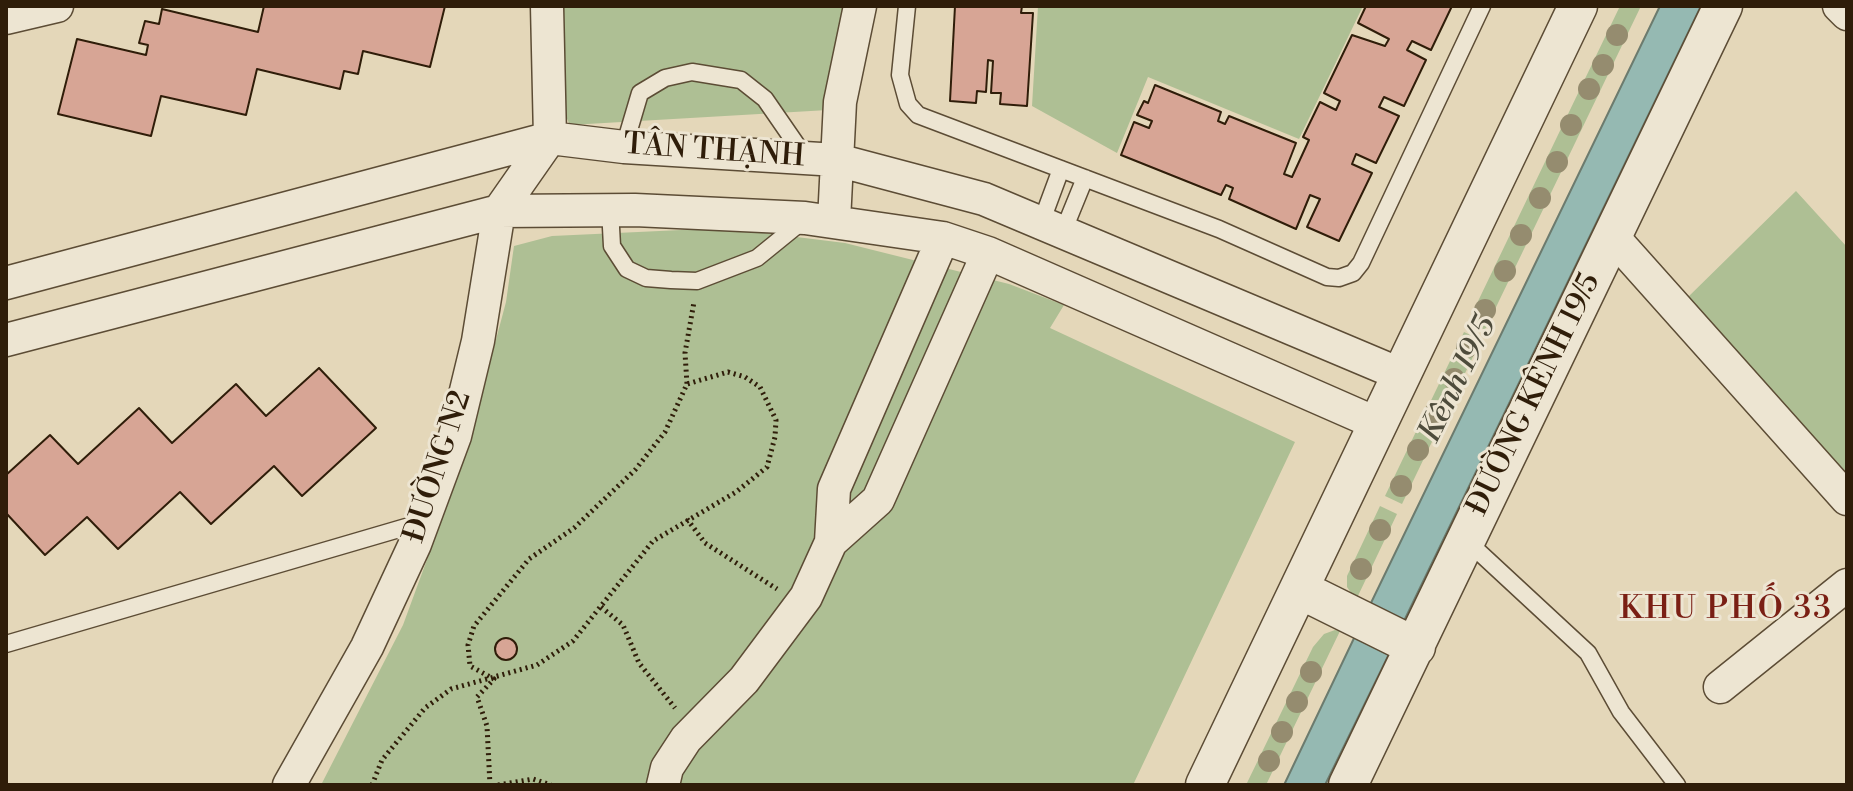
<!DOCTYPE html>
<meta charset="utf-8">
<style>
body{margin:0}
#map{position:relative;width:1853px;height:791px;overflow:hidden;background:#e4d7b9;font-family:"Libre Bodoni",serif}
canvas{display:block}
.frame{position:absolute;inset:0;border:8px solid #2f1d09;pointer-events:none}
</style>
<div id="map">
<canvas width="1853" height="791"></canvas>
<div class="frame"></div>
</div>
<script>
const ctx = document.querySelector('canvas').getContext('2d');
ctx.lineJoin = 'round';
function paint(path, color) {
  ctx.fillStyle = color;
  ctx.fill(path, 'evenodd');
}
function shape(rows) {
  const path = new Path2D();
  for (const r of rows) {
    if (r.length === 3) {
      path.moveTo(r[0] + r[2], r[1]);
      path.arc(r[0], r[1], r[2], 0, 2 * Math.PI);
      continue;
    }
    path.moveTo(r[0], r[1]);
    for (let i = 2; i < r.length; i += 2) path.lineTo(r[i], r[i + 1]);
  }
  return path;
}
function strokePath(path, color, width, dash) {
  ctx.strokeStyle = color;
  ctx.lineWidth = width;
  ctx.lineCap = dash ? 'butt' : 'round';
  ctx.setLineDash(dash || []);
  ctx.stroke(path);
}
function drawText(font, color, halo, rows, align = 'center') {
  ctx.font = font + ' "Libre Bodoni",serif';
  ctx.lineWidth = 6;
  ctx.setLineDash([]);
  ctx.textBaseline = 'middle';
  ctx.strokeStyle = halo;
  ctx.fillStyle = color;
  for (const [text, x, y, turn = 0] of rows) {
    ctx.save();
    ctx.translate(x, y);
    ctx.rotate((+turn || 0) * Math.PI / 180);
    ctx.textAlign = isNaN(turn) ? turn : align;
    if (halo) ctx.strokeText(text, 0, 0);
    ctx.fillText(text, 0, 0);
    ctx.restore();
  }
}
paint(shape([
 [558,6,847,6,828,110,570,125,560,104],
 [1038,6,1363,6,1299,139,1148,77,1117,153,1032,106],
 [1620,6,1641,6,1485,330,1468,322],
 [1796,191,1847,247,1847,482,1685,300],
 [724,228,845,243,1009,284,1064,305,1050,328,1295,442,1133,785,321,785,403,625,465,456,506,302,514,246,552,236],
 [1464,332,1481,340,1402,504,1385,496],
 [1380,506,1397,514,1356,600,1347,587,1347,576],
 [1335,630,1340,631,1266,785,1246,785,1313,647,1324,634]
]), '#aebf94');
const water = shape([
 [1660,6,1701,6,1403,623,1369,607,1660,6],
 [1356,634,1391,650,1325,785,1284,785,1356,634]
]);
paint(water, '#95b9b2');
strokePath(water, '#6c7b6e', 2);
const building = shape([
 [264,6,445,6,430,67,363,51,358,74,344,71,340,89,257,69,246,115,161,96,151,136,58,114,77,39,146,55,148,45,139,43,145,21,159,24,162,9,258,32,264,6],
 [955,6,1022,6,1021,13,1033,13,1027,106,1000,104,1001,93,991,93,993,61,988,60,986,92,977,91,976,103,950,101,955,6],
 [1366,6,1452,6,1431,50,1412,41,1407,50,1426,60,1404,106,1384,97,1379,107,1399,116,1376,163,1356,154,1352,164,1372,173,1339,241,1307,227,1320,199,1310,195,1296,229,1229,199,1233,188,1226,185,1221,195,1121,155,1134,122,1149,128,1152,121,1137,115,1144,101,1148,103,1155,85,1221,112,1218,121,1225,124,1229,116,1296,143,1284,174,1292,177,1309,140,1303,137,1320,102,1336,110,1340,101,1324,93,1352,35,1385,46,1389,39,1358,23,1366,6],
 [319,368,376,428,302,496,274,466,211,524,180,492,118,549,87,517,45,555,6,513,6,475,50,435,78,464,139,408,172,443,236,384,266,416,319,368],
 [506,649,11]
]);
paint(building, '#d7a595');
strokePath(building, '#2f1d09', 2);
const service = shape([
 [907,6,900,75,908,104,918,115,1219,229,1327,277,1339,278,1353,273,1361,263,1482,6],
 [624,147,640,93,665,78,692,72,741,80,765,99,805,157],
 [610,209,612,246,627,269,646,278,671,280,697,281,757,258,805,219],
 [1041,223,1061,169],
 [1063,232,1085,178],
 [1466,540,1588,653,1621,712,1677,785],
 [6,644,423,522]
]);
const minor = shape([
 [1839,6,1847,14],
 [6,18,57,6],
 [834,221,840,102,860,6],
 [1612,236,1847,499],
 [6,283,550,138,624,147,837,160,984,199,1402,375],
 [6,340,499,211,635,210,805,218,943,238,988,253,1378,424],
 [831,542,878,500,988,253],
 [1720,687,1847,585],
 [289,785,367,647,415,544,455,436,478,341,499,211,550,138,547,6],
 [663,785,667,768,686,739,744,680,806,597,831,542,834,489,943,238]
]);
const tertiary = shape([
 [1299,589,1416,647],
 [1205,785,1578,6],
 [1348,785,1723,6]
]);
strokePath(service, '#5c4c35', 19);
strokePath(minor, '#5c4c35', 35);
strokePath(tertiary, '#5c4c35', 41);
strokePath(shape([
 [687,519,705,543,777,589],
 [601,607,623,625,639,663,675,708],
 [372,785,382,760,425,708,451,689,537,665,573,641,653,541,736,492,767,467,775,437,776,420,760,387,745,377,728,372,687,384],
 [490,785,487,726,477,697,494,679,470,666,468,645,474,626,529,559,574,528,635,470,665,432,687,384,685,353,694,302],
 [498,785,533,779,551,785]
]), '#2f1d09', 5, [2, 4]);
strokePath(service, '#ede5d2', 16);
strokePath(minor, '#ede5d2', 32);
strokePath(tertiary, '#ede5d2', 38);
ctx.fillStyle = '#958c6f';
for (const [x, y] of [
 [1617,35],
 [1603,65],
 [1589,89],
 [1571,125],
 [1557,162],
 [1540,198],
 [1521,235],
 [1505,271],
 [1485,310],
 [1467,347],
 [1454,379],
 [1435,413],
 [1418,450],
 [1401,486],
 [1380,530],
 [1361,569],
 [1311,672],
 [1297,702],
 [1282,732],
 [1269,761]
]) {
  ctx.beginPath();
  ctx.arc(x, y, 11, 0, 2 * Math.PI);
  ctx.fill();
}
drawText('30px', '#2f1d09', '#ede5d2', [
 ["TÂN THẠNH",714,152,4],
 ["ĐƯỜNG KÊNH 19/5",1535,395,-64],
 ["ĐƯỜNG N2",439,467,-72]
]);
drawText('italic 32px', '#4e4c3c', '#ede5d2', [
 ["Kênh 19/5",1459,380,-64]
]);
ctx.letterSpacing = '2px';
drawText('32px', '#7a1f14', '#ede5d2', [
 ["KHU PHỐ 33",1726,610]
]);
ctx.letterSpacing = '0px';
</script>
